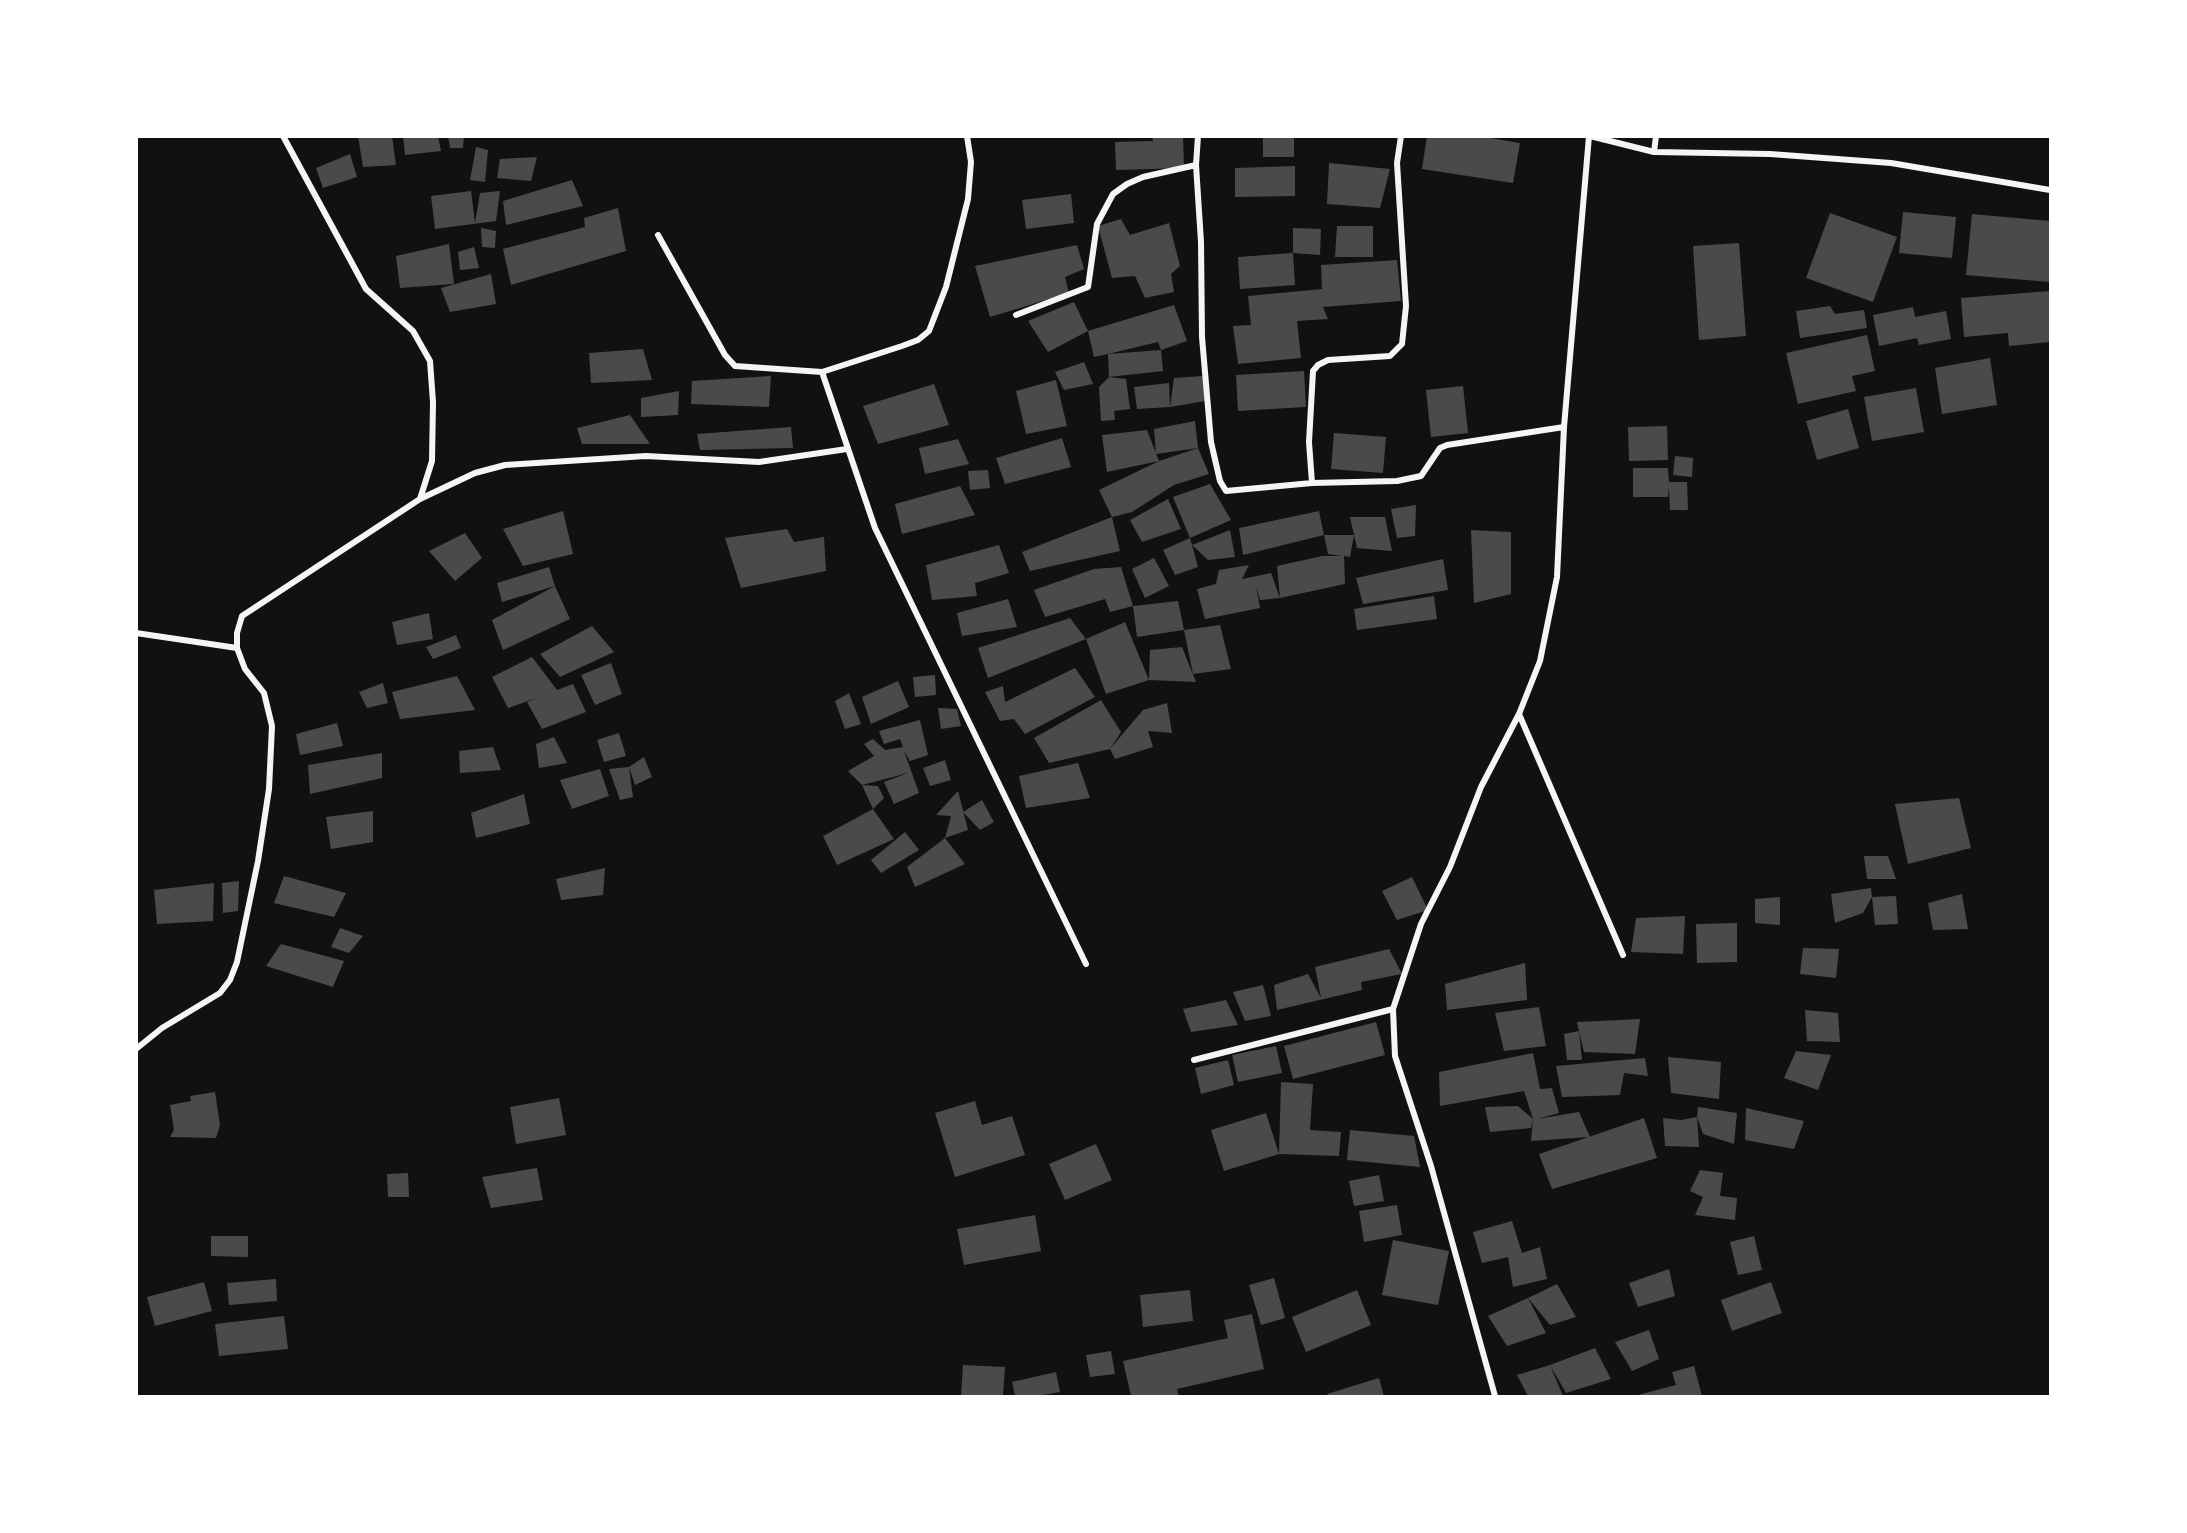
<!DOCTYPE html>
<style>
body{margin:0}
#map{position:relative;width:2187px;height:1533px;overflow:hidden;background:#111;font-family:Manrope,sans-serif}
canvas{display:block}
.frame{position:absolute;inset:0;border:138px solid #fff;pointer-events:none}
</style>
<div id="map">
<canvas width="2187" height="1533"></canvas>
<div class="frame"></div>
</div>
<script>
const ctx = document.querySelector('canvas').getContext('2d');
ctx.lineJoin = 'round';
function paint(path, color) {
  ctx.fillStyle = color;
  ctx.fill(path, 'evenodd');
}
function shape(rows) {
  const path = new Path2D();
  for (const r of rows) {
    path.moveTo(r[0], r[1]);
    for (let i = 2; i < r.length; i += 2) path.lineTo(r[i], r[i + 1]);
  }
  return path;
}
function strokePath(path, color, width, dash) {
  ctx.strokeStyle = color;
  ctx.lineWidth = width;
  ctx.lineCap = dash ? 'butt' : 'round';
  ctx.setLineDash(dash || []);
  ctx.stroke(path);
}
paint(shape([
 [358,136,392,136,396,165,363,167],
 [403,136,438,136,441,151,405,155],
 [448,136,464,136,463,148,450,148],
 [1152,136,1183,136,1184,168,1116,170,1115,142,1153,141],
 [1263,136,1294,137,1294,157,1263,157],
 [1427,136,1478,136,1520,143,1513,183,1422,169],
 [476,147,488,150,485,182,470,180],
 [350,154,357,177,323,188,316,168],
 [537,157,531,181,497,178,500,159],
 [1329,163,1390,169,1380,208,1327,204],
 [1295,166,1295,196,1235,197,1235,168],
 [572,180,583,206,506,225,503,201],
 [471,191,475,223,480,193,500,191,496,221,435,229,431,196],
 [1071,194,1074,223,1026,229,1022,200],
 [618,208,626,251,511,285,503,249,585,227,584,218],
 [1903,212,1956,217,1952,258,1899,253],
 [1830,213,1897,237,1873,302,1806,278],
 [1972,214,2050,221,2050,282,1966,275],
 [1121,219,1130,235,1169,223,1180,266,1171,274,1174,292,1145,298,1135,276,1112,278,1098,226],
 [1337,226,1373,226,1373,257,1335,257],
 [481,228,496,231,495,248,482,247],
 [1293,228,1321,229,1320,255,1293,253,1295,285,1240,289,1238,257,1293,253],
 [1739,243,1746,336,1699,340,1693,246],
 [449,244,454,284,400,288,396,256],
 [1077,245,1084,269,1065,277,1069,293,990,317,975,266],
 [474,247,479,268,460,270,458,252],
 [1397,260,1401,301,1323,307,1328,319,1297,321,1301,358,1238,364,1233,326,1251,325,1248,296,1322,289,1321,265],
 [491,274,496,304,450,312,441,288],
 [2050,291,2050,342,2009,346,2008,333,1964,337,1961,298],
 [1074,302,1088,331,1048,352,1028,321],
 [1174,305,1187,341,1161,350,1163,371,1109,377,1126,379,1130,409,1114,411,1115,420,1101,421,1099,387,1109,377,1108,354,1094,357,1088,331],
 [1158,342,1161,350,1108,354],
 [1830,306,1835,314,1864,310,1867,328,1800,338,1796,311],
 [1913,307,1915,317,1946,311,1951,339,1919,345,1917,338,1879,346,1873,315],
 [1867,335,1875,371,1852,376,1856,391,1798,404,1786,353],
 [643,349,652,380,591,383,589,353],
 [1990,358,1997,405,1942,414,1935,368],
 [1084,362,1093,384,1064,390,1055,372],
 [1304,371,1306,407,1238,411,1236,375],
 [771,376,769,407,691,404,692,381],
 [1203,376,1205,401,1170,407,1137,409,1134,387,1169,383,1170,407,1174,378],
 [1056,380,1067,426,1026,434,1016,391],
 [934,384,949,425,878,444,863,406],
 [1463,386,1468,433,1431,437,1426,390],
 [1916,388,1924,432,1872,441,1864,397],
 [679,391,678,415,641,417,641,398],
 [1848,409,1859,448,1817,460,1806,421],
 [630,415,650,444,582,444,577,428],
 [1195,421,1198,448,1209,474,1174,485,1132,512,1112,517,1099,490,1159,461,1198,448,1156,454,1154,429],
 [1667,426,1668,460,1629,461,1628,427],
 [791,427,793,448,700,450,697,434],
 [1147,430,1159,461,1107,472,1102,435],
 [1334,433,1386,437,1383,473,1331,469],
 [1062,438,1071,467,1005,484,996,458],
 [958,439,969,464,925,474,919,448],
 [1675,456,1693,458,1692,477,1673,475],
 [1633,468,1668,468,1669,482,1687,482,1688,510,1670,510,1669,487,1668,497,1633,497],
 [988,470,990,488,970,490,968,471],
 [1210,484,1231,520,1190,538,1173,497],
 [960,486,975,515,902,534,895,504],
 [1168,499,1181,529,1142,542,1130,520],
 [1416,505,1415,536,1397,538,1391,509],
 [563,511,573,554,523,566,503,529],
 [1319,511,1324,535,1243,555,1239,528],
 [1112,517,1120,551,1030,571,1022,552],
 [1350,517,1385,517,1392,551,1357,548],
 [787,529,794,542,824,537,826,571,741,588,725,538],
 [1230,530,1235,557,1208,560,1192,545,1198,567,1175,575,1163,550,1190,538,1192,545],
 [1471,530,1511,532,1511,594,1474,603],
 [465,533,482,558,455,581,429,551],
 [1324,535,1354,535,1350,557,1344,556,1345,584,1280,598,1277,566,1322,556,1342,556,1328,554],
 [999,545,1009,573,975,583,977,596,932,600,926,565],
 [1154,558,1169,586,1145,598,1132,569],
 [1443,559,1448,590,1363,604,1356,578],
 [1249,565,1242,579,1271,573,1280,598,1260,600,1256,586,1260,608,1205,619,1197,589,1216,584,1219,570],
 [549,567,555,586,502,602,497,583],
 [1121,567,1133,606,1110,612,1105,599,1045,617,1034,590,1094,569],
 [555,586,570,619,503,650,492,620],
 [1434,596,1437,619,1357,630,1354,609],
 [1008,599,1017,627,962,636,957,613],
 [1178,601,1184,630,1137,637,1133,606],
 [429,613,433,639,397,645,392,622],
 [1070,618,1086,639,988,678,978,648],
 [1125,622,1149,680,1106,694,1086,639],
 [1220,625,1231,669,1193,674,1184,630],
 [592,626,614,652,560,677,540,654],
 [456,635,461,648,433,659,426,647],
 [1182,647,1196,682,1149,680,1150,650],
 [532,657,557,690,573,684,586,712,542,729,527,702,539,697,508,708,492,677],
 [611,663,622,694,595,705,581,675],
 [1075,668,1095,697,1025,734,1014,719,1000,721,985,692,1003,686,1005,702],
 [935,675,936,695,915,697,913,677],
 [457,676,475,710,400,719,392,692],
 [898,681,909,707,871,724,862,697],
 [383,683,388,703,367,708,359,692],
 [849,693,861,724,845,729,835,701],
 [1101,700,1121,732,1110,749,1049,763,1034,738],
 [1167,703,1172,733,1148,731,1153,747,1115,759,1110,749,1143,710],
 [938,708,957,709,961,726,941,729],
 [920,720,928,755,910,761,904,751,919,793,894,804,884,782,908,773,862,785,878,786,884,798,873,809,862,785,848,771,874,756,864,744,873,739,885,750,903,747,900,739,884,744,879,731],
 [337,723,343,746,300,755,296,734],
 [619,733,626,756,604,762,597,740],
 [554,737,567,763,539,768,536,744],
 [493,747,501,770,460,773,459,751],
 [382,753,382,778,310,794,308,765],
 [644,757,652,777,635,785,629,767],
 [945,760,951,780,930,786,923,768],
 [1078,763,1090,798,1026,808,1019,776],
 [629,767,633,797,620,800,609,769],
 [600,769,609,796,572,809,560,780],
 [958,791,968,830,945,838,965,864,915,887,907,867,945,838,951,816,936,815],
 [524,794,530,824,476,838,471,813],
 [1959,798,1971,848,1908,864,1895,804],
 [982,800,994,822,980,830,963,812],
 [873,809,894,839,837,865,823,836],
 [373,811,373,842,331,849,326,817],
 [905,832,919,850,881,873,871,860],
 [1864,856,1888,856,1896,879,1867,879],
 [605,868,603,895,561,900,556,879],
 [284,876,346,893,334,917,274,903],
 [1412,877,1428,910,1397,920,1382,891],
 [239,881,238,911,223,913,222,883],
 [214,883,213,921,157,924,154,890],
 [1871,888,1872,897,1863,913,1835,923,1831,894],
 [1962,894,1968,929,1933,930,1928,903],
 [1896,896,1898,924,1875,925,1872,897],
 [1780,897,1780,925,1755,923,1755,899],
 [1685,916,1683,954,1631,952,1636,918],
 [1737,923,1737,962,1697,963,1696,924],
 [340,928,363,936,349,953,331,947],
 [281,944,344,961,333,987,266,966],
 [1803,948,1839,949,1836,978,1800,974],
 [1389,949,1402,974,1361,982,1362,990,1277,1010,1274,985,1308,974,1321,998,1315,967],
 [1525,963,1527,1000,1447,1010,1445,984],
 [1263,985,1271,1016,1245,1021,1233,992],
 [1226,1000,1238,1025,1191,1032,1183,1009],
 [1539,1007,1546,1046,1504,1051,1495,1013],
 [1805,1010,1838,1013,1840,1042,1807,1041],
 [1640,1019,1635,1054,1584,1052,1579,1031,1582,1060,1567,1060,1564,1034,1579,1031,1577,1022],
 [1376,1022,1385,1055,1293,1079,1284,1046],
 [1276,1046,1282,1073,1238,1082,1232,1055],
 [1796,1051,1831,1055,1818,1090,1784,1078],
 [1533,1053,1540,1089,1552,1088,1559,1113,1537,1119,1579,1112,1590,1137,1531,1141,1533,1119,1531,1128,1490,1132,1485,1107,1518,1106,1533,1119,1524,1091,1440,1106,1439,1072],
 [1668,1057,1721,1062,1719,1099,1671,1093],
 [1645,1058,1648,1076,1624,1073,1620,1095,1562,1097,1556,1066],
 [1228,1060,1234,1085,1201,1094,1195,1068],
 [1281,1082,1313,1084,1310,1130,1341,1132,1339,1156,1279,1154],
 [215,1092,220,1125,216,1138,170,1137,174,1130,170,1105,191,1101,190,1096],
 [559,1098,566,1135,516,1144,510,1107],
 [975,1101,982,1125,1012,1116,1025,1155,955,1177,935,1113],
 [1698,1107,1737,1113,1734,1144,1703,1134,1697,1117,1699,1147,1665,1146,1663,1118,1681,1120,1697,1117],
 [1746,1108,1804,1121,1794,1149,1745,1140],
 [1266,1113,1279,1154,1224,1171,1211,1130],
 [1644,1118,1657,1158,1552,1189,1539,1154],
 [1350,1130,1414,1136,1420,1167,1347,1160],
 [1096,1144,1112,1180,1065,1200,1049,1164],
 [537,1168,543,1200,491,1208,482,1177],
 [1700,1170,1723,1173,1720,1196,1737,1198,1735,1220,1695,1215,1703,1197,1690,1191],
 [408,1173,409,1197,388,1197,387,1174],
 [1379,1175,1384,1201,1354,1206,1349,1181],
 [1397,1205,1402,1235,1364,1242,1359,1211],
 [1035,1215,1041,1251,964,1265,957,1229],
 [1512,1221,1522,1253,1540,1247,1547,1279,1513,1287,1508,1257,1482,1263,1473,1232],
 [211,1236,248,1236,248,1257,211,1256],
 [1754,1236,1762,1270,1738,1275,1730,1242],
 [1393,1240,1449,1251,1438,1305,1382,1295],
 [1669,1269,1675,1296,1638,1307,1629,1283],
 [1274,1278,1285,1318,1261,1325,1249,1285],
 [276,1279,277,1301,229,1305,227,1283],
 [204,1282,212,1311,155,1326,147,1297],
 [1771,1282,1782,1313,1732,1331,1721,1300],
 [1557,1284,1576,1317,1550,1325,1528,1298],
 [1190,1290,1193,1321,1143,1327,1140,1295],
 [1357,1290,1371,1325,1306,1352,1292,1317],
 [1528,1298,1546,1333,1507,1346,1488,1316],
 [1252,1314,1264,1369,1177,1389,1179,1396,1131,1396,1123,1361,1228,1338,1224,1320],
 [284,1316,288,1349,219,1356,215,1324],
 [1649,1330,1659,1359,1632,1371,1615,1342],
 [1595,1348,1611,1379,1566,1393,1550,1365],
 [1111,1351,1115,1374,1090,1377,1086,1355],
 [963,1365,1005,1367,1003,1396,961,1396],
 [1550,1365,1563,1396,1528,1396,1517,1375],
 [1694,1366,1702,1396,1634,1396,1676,1385,1672,1372],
 [1056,1372,1060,1392,1038,1396,1015,1396,1012,1382],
 [1379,1378,1384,1396,1328,1396,1327,1394]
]), '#4a4a4a');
strokePath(shape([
 [283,136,366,289,413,331,430,361,433,402,432,461,420,499],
 [1198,136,1196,165,1201,242,1202,337,1211,442,1220,481,1226,491,1312,483,1309,442,1313,371,1318,365,1328,360,1390,356,1402,344,1406,306,1397,163,1401,136],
 [1590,136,1654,152,1770,154,1891,163,2050,190],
 [1654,152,1656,136],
 [658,235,725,355,735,366,822,372,902,346,918,340,929,331,946,287,968,199,971,162,967,136],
 [1016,315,1088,287,1097,224,1113,194,1127,184,1143,177,1196,165],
 [822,372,875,528,1086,964],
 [1312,483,1397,481,1421,476,1440,448,1447,445,1564,427],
 [136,633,237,648],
 [1519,714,1623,955],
 [136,1049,162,1028,220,993,230,980,237,962,258,861,269,789,272,726,264,693,245,669,237,648,237,633,242,616,420,499,475,473,505,465,646,456,759,462,847,449],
 [1194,1060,1393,1009],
 [1495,1396,1431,1166,1395,1056,1393,1009,1421,924,1450,867,1481,787,1519,714,1540,661,1557,577,1564,427,1589,136]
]), '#f5f5f5', 6);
</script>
